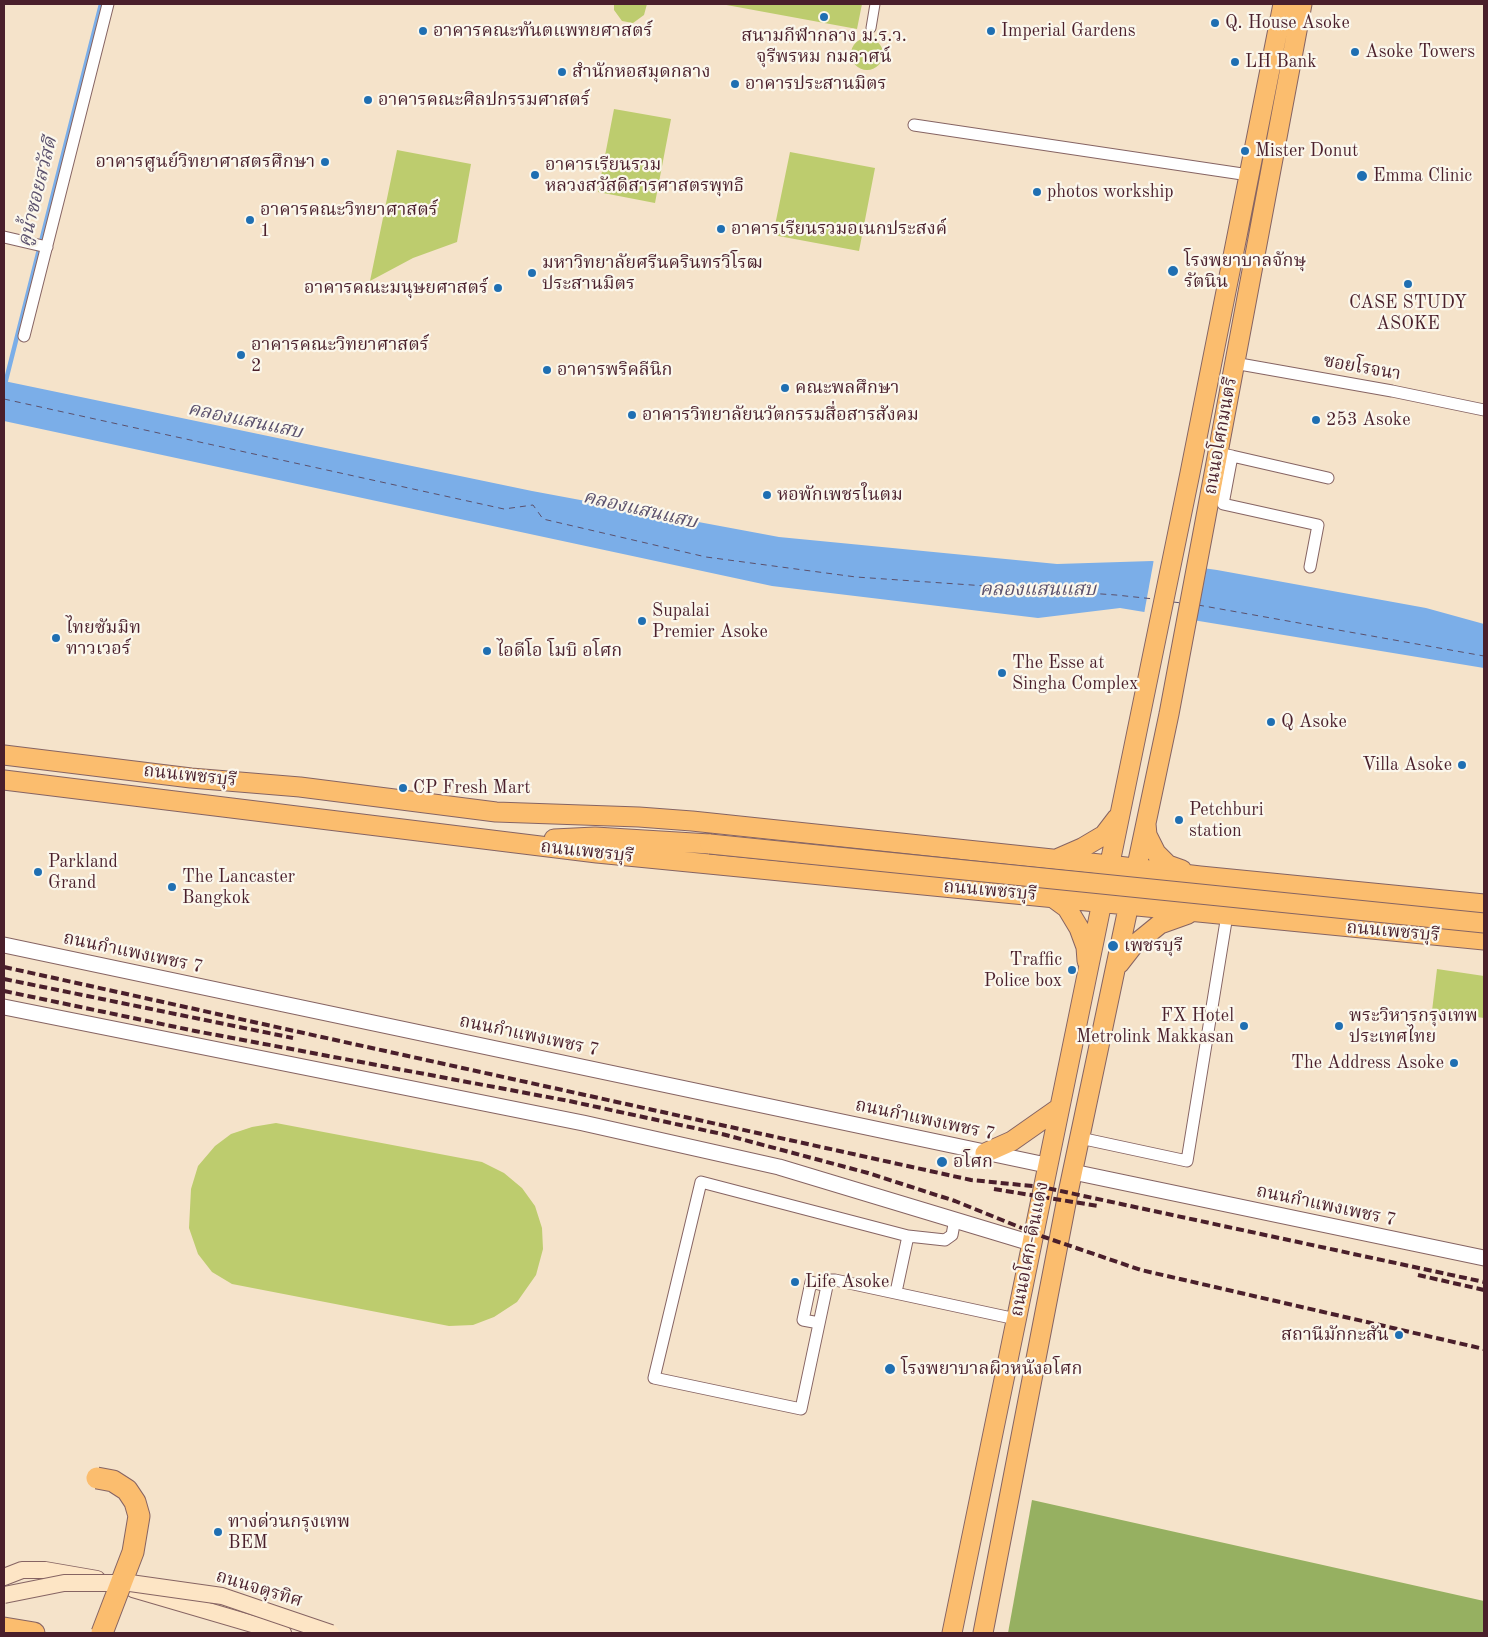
<!DOCTYPE html>
<meta charset="utf-8">
<style>
body{margin:0}
#map{position:relative;width:1488px;height:1637px;overflow:hidden;background:#f5e3ca;font-family:"Old Standard TT",serif}
canvas{display:block}
.frame{position:absolute;inset:0;border:5px solid #4a1f2b;pointer-events:none}
</style>
<div id="map">
<canvas width="1488" height="1637"></canvas>
<div class="frame"></div>
</div>
<script>
const ctx = document.querySelector('canvas').getContext('2d');
ctx.lineJoin = 'round';
function paint(path, color) {
  ctx.fillStyle = color;
  ctx.fill(path, 'evenodd');
}
function shape(rows) {
  const path = new Path2D();
  for (const r of rows) {
    if (r.length === 3) {
      path.moveTo(r[0] + r[2], r[1]);
      path.arc(r[0], r[1], r[2], 0, 2 * Math.PI);
      continue;
    }
    path.moveTo(r[0], r[1]);
    for (let i = 2; i < r.length; i += 2) path.lineTo(r[i], r[i + 1]);
  }
  return path;
}
function strokePath(path, color, width, dash) {
  ctx.strokeStyle = color;
  ctx.lineWidth = width;
  ctx.lineCap = dash ? 'butt' : 'round';
  ctx.setLineDash(dash || []);
  ctx.stroke(path);
}
function drawText(font, color, halo, rows, align = 'center') {
  ctx.font = font + ' "Old Standard TT","Noto Serif Thai",serif';
  ctx.lineWidth = 4.5;
  ctx.setLineDash([]);
  ctx.textBaseline = 'middle';
  ctx.strokeStyle = halo;
  ctx.fillStyle = color;
  for (const [text, x, y, turn = 0] of rows) {
    ctx.save();
    ctx.translate(x, y);
    ctx.rotate((+turn || 0) * Math.PI / 180);
    ctx.textAlign = isNaN(turn) ? turn : align;
    if (halo) ctx.strokeText(text, 0, 0);
    ctx.fillText(text, 0, 0);
    ctx.restore();
  }
}
paint(shape([
 [614,4,647,4,644,15,633,23,622,21,614,10],
 [721,4,862,4,857,29],
 [867,54,16],
 [614,109,671,119,655,203,598,192],
 [397,150,471,164,457,242,413,258,370,281],
 [790,152,875,168,859,251,773,235],
 [1437,969,1484,976,1484,1018,1432,1011],
 [276,1123,482,1162,504,1173,522,1188,535,1206,542,1228,543,1249,536,1275,517,1302,494,1317,473,1325,449,1326,232,1284,212,1272,198,1254,189,1228,191,1189,198,1166,215,1146,231,1134,252,1127]
]), '#bdcc6e');
paint(shape([
 [1032,1500,1484,1601,1484,1633,1008,1633]
]), '#96b061');
paint(shape([
 [4,381,532,491,779,537,1057,564,1152,561,1217,570,1426,608,1484,624,1484,668,1120,608,1038,618,772,586,4,421]
]), '#7baee8');
paint(shape([
 [1154,559,1207,566,1196,623,1144,614]
]), '#f5e3ca');
strokePath(shape([
 [4,388,101,4]
]), '#7baee8', 4.5);
strokePath(shape([
 [4,399,504,509,533,505,543,519,706,557,856,577,1116,595,1154,599],
 [1173,602,1182,603],
 [1198,605,1484,656]
]), '#5b516d', 1, [6, 5]);
const pedestrian = shape([
 [871,28,875,4]
]);
const minor = shape([
 [914,125,1249,175],
 [4,237,47,247],
 [24,336,108,4],
 [1234,363,1392,391,1484,410],
 [1217,453,1232,456,1223,504,1318,525,1310,567],
 [1232,456,1328,478],
 [1080,1138,1187,1161,1227,915],
 [908,1236,701,1182,654,1378,801,1409,827,1286,830,1280,835,1280,1016,1319],
 [896,1292,908,1236,945,1240,952,1235,955,1219],
 [819,1323,803,1320,811,1282,827,1286]
]);
const tertiary = shape([
 [4,945,1046,1165],
 [4,1007,583,1123,779,1167,1031,1243],
 [1073,1172,1484,1258]
]);
const secondary = shape([
 [4,1577,22,1570,45,1570,97,1579],
 [133,1589,283,1633]
]);
const primary = shape([
 [4,755,191,778,300,787,496,812,639,817,692,821,1109,865,1200,876,1484,904],
 [4,780,597,853,1484,940],
 [1146,824,1147,835,1156,853,1168,865,1182,870],
 [554,839,595,837,710,844],
 [1059,858,1082,848,1104,835,1117,818],
 [1052,897,1067,908,1079,928,1086,947,1087,961],
 [1119,964,1133,946,1160,924,1188,914],
 [985,1153,1012,1141,1059,1108],
 [952,1633,1190,473,1283,4],
 [983,1633,1068,1193,1169,714,1302,4]
]);
const motorway = shape([
 [4,1628,34,1633]
]);
strokePath(pedestrian, '#866463', 11);
strokePath(minor, '#866463', 13);
strokePath(tertiary, '#866463', 17);
strokePath(secondary, '#866463', 18);
strokePath(primary, '#866463', 21);
strokePath(motorway, '#866463', 23);
strokePath(pedestrian, '#fff', 9);
strokePath(minor, '#fff', 11);
strokePath(tertiary, '#fff', 15);
strokePath(secondary, '#fde5c5', 16);
strokePath(primary, '#fbbd6e', 19);
strokePath(motorway, '#fbbd6e', 21);
strokePath(shape([
 [4,967,971,1180,1042,1187,1484,1282],
 [4,979,293,1038],
 [4,991,195,1031,569,1101,722,1134,868,1173,955,1201,1044,1237,1141,1270,1484,1349],
 [994,1189,1098,1206],
 [1418,1275,1484,1290]
]), '#4a1f2b', 4, [8, 4]);
const secondaryBridge = shape([
 [4,1595,64,1583,130,1583,222,1596,331,1633]
]);
const primaryBridge = shape([
 [710,844,1484,923]
]);
const motorwayBridge = shape([
 [97,1478,113,1481,127,1490,135,1502,139,1516,133,1552,102,1633]
]);
strokePath(secondaryBridge, '#866463', 18, []);
strokePath(primaryBridge, '#866463', 21, []);
strokePath(motorwayBridge, '#866463', 23, []);
strokePath(secondaryBridge, '#fde5c5', 16);
strokePath(primaryBridge, '#fbbd6e', 19);
strokePath(motorwayBridge, '#fbbd6e', 21);
for (const [x, y, r, color] of [
 [824,17,5,"#1f6fb2"],
 [1215,23,5,"#1f6fb2"],
 [423,31,5,"#1f6fb2"],
 [991,31,5,"#1f6fb2"],
 [1355,52,5,"#1f6fb2"],
 [1235,62,5,"#1f6fb2"],
 [562,72,5,"#1f6fb2"],
 [735,84,5,"#1f6fb2"],
 [368,100,5,"#1f6fb2"],
 [1245,151,5,"#1f6fb2"],
 [325,162,5,"#1f6fb2"],
 [535,175,5,"#1f6fb2"],
 [1362,176,6,"#1f6fb2"],
 [1037,192,5,"#1f6fb2"],
 [250,220,5,"#1f6fb2"],
 [721,229,5,"#1f6fb2"],
 [1173,271,6,"#1f6fb2"],
 [532,273,5,"#1f6fb2"],
 [1408,284,5,"#1f6fb2"],
 [498,288,5,"#1f6fb2"],
 [241,355,5,"#1f6fb2"],
 [547,370,5,"#1f6fb2"],
 [785,388,5,"#1f6fb2"],
 [632,415,5,"#1f6fb2"],
 [1316,420,5,"#1f6fb2"],
 [767,495,5,"#1f6fb2"],
 [642,621,5,"#1f6fb2"],
 [56,638,5,"#1f6fb2"],
 [487,651,5,"#1f6fb2"],
 [1002,673,5,"#1f6fb2"],
 [1271,722,5,"#1f6fb2"],
 [1462,765,5,"#1f6fb2"],
 [403,788,5,"#1f6fb2"],
 [1179,820,5,"#1f6fb2"],
 [38,872,5,"#1f6fb2"],
 [172,887,5,"#1f6fb2"],
 [1113,946,6,"#1f6fb2"],
 [1072,970,5,"#1f6fb2"],
 [1244,1026,5,"#1f6fb2"],
 [1339,1026,5,"#1f6fb2"],
 [1454,1063,5,"#1f6fb2"],
 [942,1162,6,"#1f6fb2"],
 [795,1282,5,"#1f6fb2"],
 [1399,1335,5,"#1f6fb2"],
 [890,1369,6,"#1f6fb2"],
 [218,1532,5,"#1f6fb2"]
]) {
  const dot = new Path2D();
  dot.arc(x, y, r, 0, 2 * Math.PI);
  ctx.fillStyle = color;
  ctx.fill(dot);
  strokePath(dot, '#fbf7ec', 2);
}
drawText('18px', '#4a1f2b', '#fbf7ec', [
 ["Q. House Asoke",1225,23],
 ["อาคารคณะทันตแพทยศาสตร์",433,31],
 ["Imperial Gardens",1001,31],
 ["สนามกีฬากลาง ม.ร.ว.",824,36,"center"],
 ["จุรีพรหม กมลาศน์",824,57,"center"],
 ["Asoke Towers",1365,52],
 ["LH Bank",1245,62],
 ["สำนักหอสมุดกลาง",572,72],
 ["อาคารประสานมิตร",745,84],
 ["อาคารคณะศิลปกรรมศาสตร์",378,100],
 ["Mister Donut",1255,151],
 ["อาคารศูนย์วิทยาศาสตรศึกษา",315,162,"right"],
 ["อาคารเรียนรวม",545,165],
 ["หลวงสวัสดิสารศาสตรพุทธิ",545,186],
 ["Emma Clinic",1373,176],
 ["photos workship",1047,192],
 ["อาคารคณะวิทยาศาสตร์",260,210],
 ["1",260,231],
 ["อาคารเรียนรวมอเนกประสงค์",731,229],
 ["โรงพยาบาลจักษุ",1184,261],
 ["รัตนิน",1184,282],
 ["มหาวิทยาลัยศรีนครินทรวิโรฒ",542,263],
 ["ประสานมิตร",542,284],
 ["อาคารคณะมนุษยศาสตร์",488,288,"right"],
 ["CASE STUDY",1408,303,"center"],
 ["ASOKE",1408,324,"center"],
 ["อาคารคณะวิทยาศาสตร์",251,345],
 ["2",251,366],
 ["อาคารพริคลีนิก",557,370],
 ["คณะพลศึกษา",795,388],
 ["อาคารวิทยาลัยนวัตกรรมสื่อสารสังคม",642,415],
 ["253 Asoke",1326,420],
 ["หอพักเพชรในตม",777,495],
 ["Supalai",652,611],
 ["Premier Asoke",652,632],
 ["ไทยซัมมิท",66,628],
 ["ทาวเวอร์",66,649],
 ["ไอดีโอ โมบิ อโศก",497,651],
 ["The Esse at",1012,663],
 ["Singha Complex",1012,684],
 ["Q Asoke",1281,722],
 ["Villa Asoke",1452,765,"right"],
 ["CP Fresh Mart",413,788],
 ["Petchburi",1189,810],
 ["station",1189,831],
 ["Parkland",48,862],
 ["Grand",48,883],
 ["The Lancaster",182,877],
 ["Bangkok",182,898],
 ["เพชรบุรี",1124,946],
 ["Traffic",1062,960,"right"],
 ["Police box",1062,981,"right"],
 ["FX Hotel",1234,1016,"right"],
 ["Metrolink Makkasan",1234,1037,"right"],
 ["พระวิหารกรุงเทพ",1349,1016],
 ["ประเทศไทย",1349,1037],
 ["The Address Asoke",1444,1063,"right"],
 ["อโศก",953,1162],
 ["Life Asoke",805,1282],
 ["สถานีมักกะสัน",1389,1335,"right"],
 ["โรงพยาบาลผิวหนังอโศก",901,1369],
 ["ทางด่วนกรุงเทพ",228,1522],
 ["BEM",228,1543]
], 'left');
drawText('18px', '#4a1f2b', '#fbf7ec', [
 ["ซอยโรจนา",1362,368,10],
 ["ถนนอโศกมนตรี",1221,436,-80],
 ["ถนนเพชรบุรี",190,776,6],
 ["ถนนเพชรบุรี",587,852,6],
 ["ถนนเพชรบุรี",990,891,5],
 ["ถนนเพชรบุรี",1393,932,5],
 ["ถนนกำแพงเพชร 7",133,953,12],
 ["ถนนกำแพงเพชร 7",529,1036,12],
 ["ถนนกำแพงเพชร 7",925,1120,12],
 ["ถนนกำแพงเพชร 7",1326,1206,12],
 ["ถนนอโศก-ดินแดง",1030,1249,-79],
 ["ถนนจตุรทิศ",259,1589,17]
]);
drawText('italic 19px', '#5b516d', '#fbf7ec', [
 ["คูน้ำซอยสวัสดี",38,192,-76],
 ["คลองแสนแสบ",245,421,12],
 ["คลองแสนแสบ",640,510,13],
 ["คลองแสนแสบ",1038,590]
]);
</script>
